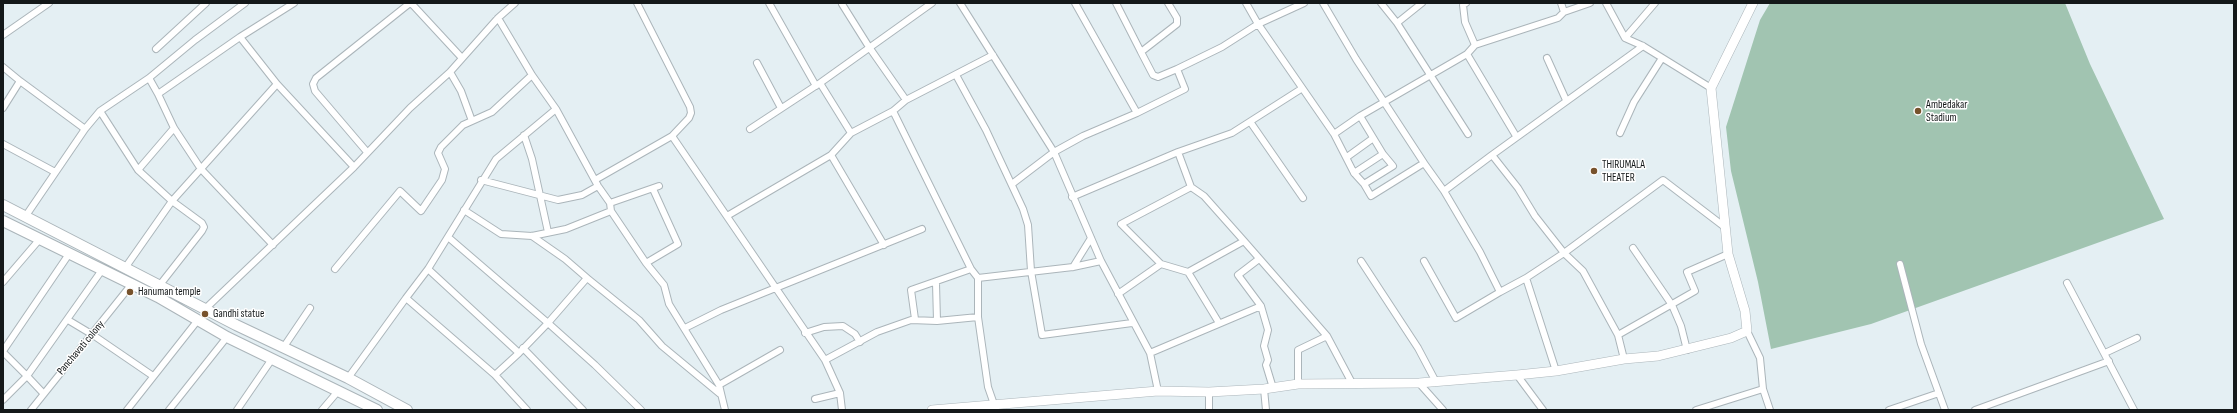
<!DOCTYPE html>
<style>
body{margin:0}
#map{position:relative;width:2237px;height:413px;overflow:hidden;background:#e4eff3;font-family:"Sofia Sans Condensed",sans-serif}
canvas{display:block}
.frame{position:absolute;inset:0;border:4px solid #141819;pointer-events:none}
</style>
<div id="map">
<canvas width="2237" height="413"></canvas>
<div class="frame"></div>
</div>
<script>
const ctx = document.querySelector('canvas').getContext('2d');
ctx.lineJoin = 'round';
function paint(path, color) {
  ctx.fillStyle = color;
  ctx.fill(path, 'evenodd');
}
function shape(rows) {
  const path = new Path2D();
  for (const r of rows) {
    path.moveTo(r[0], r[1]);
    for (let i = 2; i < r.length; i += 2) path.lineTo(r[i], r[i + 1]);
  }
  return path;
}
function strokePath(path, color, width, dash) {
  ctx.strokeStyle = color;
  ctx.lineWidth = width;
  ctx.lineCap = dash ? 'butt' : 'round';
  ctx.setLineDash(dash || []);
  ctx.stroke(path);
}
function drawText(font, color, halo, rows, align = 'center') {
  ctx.font = font + ' "Sofia Sans Condensed",sans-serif';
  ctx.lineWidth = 3;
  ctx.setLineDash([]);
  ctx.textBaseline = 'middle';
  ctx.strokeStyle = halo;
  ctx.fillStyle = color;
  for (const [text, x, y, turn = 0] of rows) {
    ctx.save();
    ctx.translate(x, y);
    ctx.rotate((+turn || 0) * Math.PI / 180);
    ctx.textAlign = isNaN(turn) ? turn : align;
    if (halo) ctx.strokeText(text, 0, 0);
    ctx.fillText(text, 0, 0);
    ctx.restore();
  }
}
paint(shape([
 [1770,3,2065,3,2090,64,2164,219,1871,324,1771,349,1758,282,1731,171,1726,127,1760,20]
]), '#a1c4b1');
const street = shape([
 [411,3,461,57],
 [637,3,690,107,691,113,689,118,672,136],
 [769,3,816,86],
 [843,3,842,4,869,47,906,100],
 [960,3,1054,152,1101,261,1150,353,1158,391],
 [1116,3,1141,52],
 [1168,3,1177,18,1177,24,1141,52,1153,75,1158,77,1177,69],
 [1304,3,1258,24,1334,134,1354,173,1364,184,1371,196,1424,163,1356,59,1323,3],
 [1381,3,1397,23,1422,3],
 [1466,3,1463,5,1465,22,1475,45],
 [1561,3,1564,12],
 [1606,3,1625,38,1643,46,1711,88],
 [498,18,532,75,556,109,598,186,610,203,611,211,646,263,664,285,669,304,719,385,725,410],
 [1397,23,1468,134],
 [3,35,49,3],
 [240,37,294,3],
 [1625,38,1655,3],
 [156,49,206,3],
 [1467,54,1516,136],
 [1547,58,1566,100],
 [757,63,781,108],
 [3,67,20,81],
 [450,72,461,91,472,121],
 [956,75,986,130,1023,209,1028,225,1031,271,1042,335,1132,323],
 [149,78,158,94],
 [820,83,851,133],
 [3,108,20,81,85,129],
 [100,111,138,170,172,201,125,268],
 [893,111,971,269,978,278,978,317,988,387,996,410],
 [1137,113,1185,89,1177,69,1222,47,1258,24,1246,3],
 [1251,123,1303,198],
 [750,129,820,83,932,3],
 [1620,133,1634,102,1662,58],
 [1334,134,1360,116,1467,54,1475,45,1558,18,1564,12,1590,3],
 [524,135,532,159,548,232],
 [3,144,55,172],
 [367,152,315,91,313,84,316,78,410,3],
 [1178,152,1232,133,1301,89],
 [831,155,884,245],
 [1347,157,1372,139],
 [1424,163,1444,191,1480,252,1500,292,1526,278],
 [138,170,174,128],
 [1354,173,1383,154,1360,116],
 [481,180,558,200,582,195,598,186],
 [595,180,672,136,825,360,840,393,842,410],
 [1012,184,1054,152,1083,136,1137,113,1075,3],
 [1364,184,1393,166,1383,154],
 [1191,187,1204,196,1244,241,1327,336,1352,383],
 [1444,191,1492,155],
 [1072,197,1178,152,1191,187,1121,224,1161,264],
 [610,203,659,186],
 [464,210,501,234,532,236,566,229,611,211],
 [727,216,831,155,851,133,893,111,906,100,993,55],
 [25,217,85,129,100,111,149,78,195,40,245,3],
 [532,236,565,259,587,278],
 [448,237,548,323,519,353],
 [273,245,201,169,174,128,158,94,240,37,277,84,354,167],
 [1633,248,1672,305,1681,326,1687,350],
 [1361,261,1418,348,1436,382],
 [1424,261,1456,318,1500,292],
 [646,263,678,244,653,189],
 [1900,264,1921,344,1945,410],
 [1073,267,1091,238],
 [335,269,400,191,421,211,442,180,445,169,438,153,441,147,463,125,492,112,532,75],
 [428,269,519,353,495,375],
 [1188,272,1244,241],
 [978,278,1073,267,1101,261],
 [3,282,39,240],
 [936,283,937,321],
 [2067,283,2134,410],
 [159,286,202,231,204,227,202,223,172,201,277,84],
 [1118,294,1161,264,1188,272,1219,323],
 [1261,306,1268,330,1264,346,1268,360,1266,365,1273,388],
 [205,309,354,167,410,108,450,72,498,18,515,3],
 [915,319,911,290,971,269],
 [68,320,93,335,153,376],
 [685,328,721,310,922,229],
 [1747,331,1760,358,1763,389,1770,410],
 [805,333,824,327,843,326,855,334,860,342],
 [1618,335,1695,291,1687,272,1728,254],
 [283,348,310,308],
 [523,348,583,410],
 [3,351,69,254],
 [3,352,27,376,102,270],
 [1150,353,1261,306,1238,275,1259,259],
 [2105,353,2137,338],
 [1624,359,1618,335,1583,271,1564,253,1535,216,1518,188,1492,155,1643,46],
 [825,360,877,332,911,320,937,321,978,317],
 [1556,371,1526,278,1564,253,1663,180,1726,228],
 [1517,375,1543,410],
 [348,378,406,298],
 [1419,383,1443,410],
 [1298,384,1298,350,1327,336],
 [719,385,780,350],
 [1264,389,1266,410],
 [1209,392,1209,410],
 [815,399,840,393],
 [3,400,27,376,43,393],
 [31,410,131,285],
 [127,410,198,320],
 [169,410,227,337],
 [237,410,272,359],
 [322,410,339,390],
 [527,410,495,375,406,298,428,269,496,159,556,109],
 [641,410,595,365,548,323,587,278,639,320,662,346,720,394],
 [1696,410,1763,389],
 [1889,410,1939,393],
 [1975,410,2109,361]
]);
const secondary = shape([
 [932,410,1158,391,1209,392,1264,389,1298,384,1419,383,1517,375,1556,371,1624,359,1658,356,1731,338,1747,331,1745,311,1728,254,1711,88,1753,3]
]);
const primary = shape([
 [3,205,236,325,348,378,407,410],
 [3,221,158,297,227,337,377,410]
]);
strokePath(street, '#abb5ba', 8);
strokePath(secondary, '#abb5ba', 10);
strokePath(primary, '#abb5ba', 12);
strokePath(street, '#fff', 6);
strokePath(secondary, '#fff', 9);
strokePath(primary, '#fff', 10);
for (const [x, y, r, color] of [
 [1918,111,4,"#77522c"],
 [1594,171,4,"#77522c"],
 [130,292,4,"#77522c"],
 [205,314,4,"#77522c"]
]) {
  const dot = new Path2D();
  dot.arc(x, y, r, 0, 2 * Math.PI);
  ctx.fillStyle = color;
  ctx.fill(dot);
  strokePath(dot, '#fff', 1.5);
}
drawText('11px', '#141819', '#fff', [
 ["Ambedakar",1926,105],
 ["Stadium",1926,118],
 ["THIRUMALA",1602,165],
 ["THEATER",1602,178],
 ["Hanuman temple",138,292],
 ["Gandhi statue",213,314]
], 'left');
drawText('11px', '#141819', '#fff', [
 ["Panchavati colony",81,348,-50]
]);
</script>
